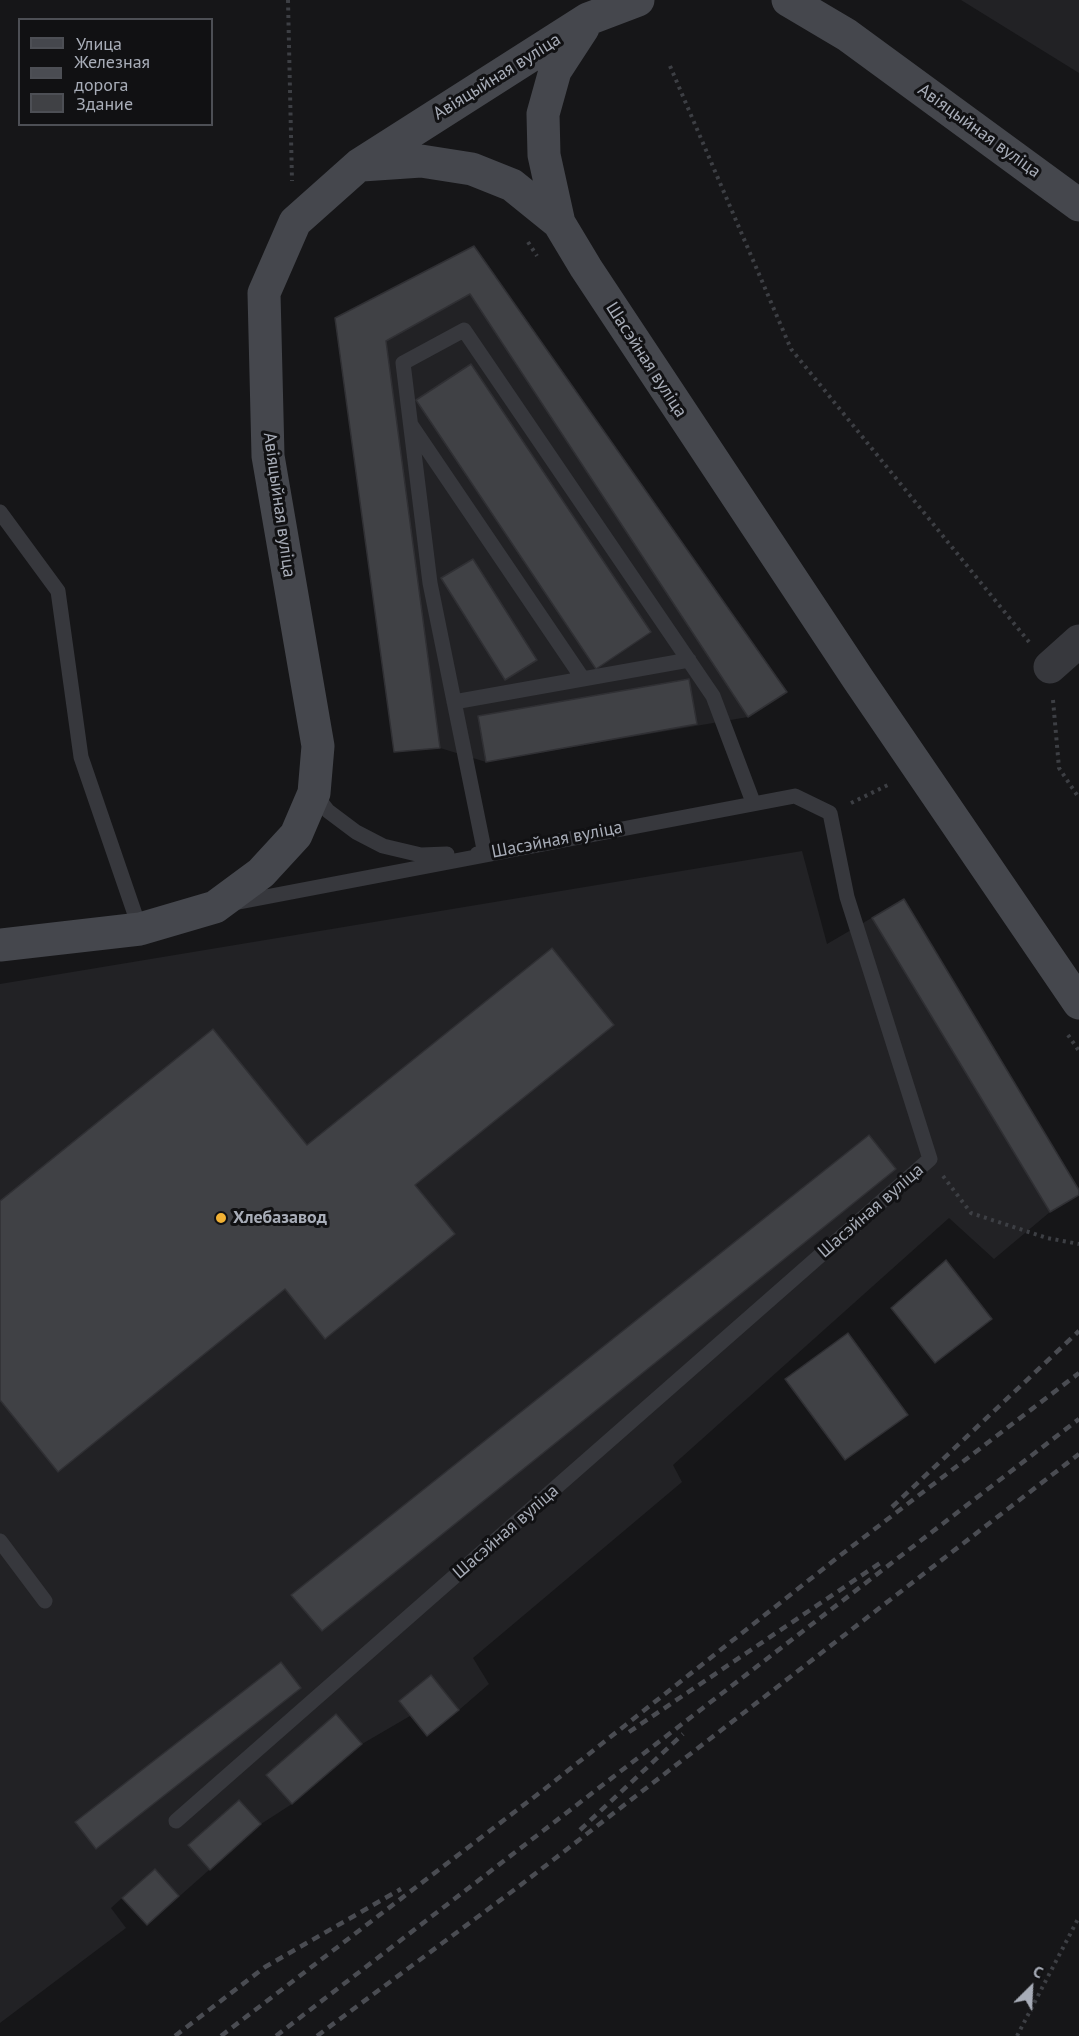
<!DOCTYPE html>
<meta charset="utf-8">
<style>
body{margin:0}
#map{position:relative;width:1079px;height:2036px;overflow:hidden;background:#161618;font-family:"PT Sans",sans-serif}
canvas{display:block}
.legend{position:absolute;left:18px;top:18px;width:195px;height:108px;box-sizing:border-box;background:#111113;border:2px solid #4d4f55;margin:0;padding:8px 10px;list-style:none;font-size:18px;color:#a8adb8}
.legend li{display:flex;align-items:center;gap:12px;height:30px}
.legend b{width:30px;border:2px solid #4d4f55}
.north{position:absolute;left:1001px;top:1958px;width:60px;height:60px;-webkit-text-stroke:4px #111113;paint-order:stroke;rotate:24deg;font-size:16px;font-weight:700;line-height:24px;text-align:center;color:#a8adb8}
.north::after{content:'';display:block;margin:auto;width:21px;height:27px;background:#a8adb8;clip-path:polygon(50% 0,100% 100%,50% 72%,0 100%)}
</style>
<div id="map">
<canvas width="1079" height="2036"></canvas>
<ul class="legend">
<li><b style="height:8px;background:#45474d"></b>Улица</li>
<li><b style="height:8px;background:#4a4c52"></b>Железная дорога</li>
<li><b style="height:16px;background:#404145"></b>Здание</li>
</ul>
<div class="north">С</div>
</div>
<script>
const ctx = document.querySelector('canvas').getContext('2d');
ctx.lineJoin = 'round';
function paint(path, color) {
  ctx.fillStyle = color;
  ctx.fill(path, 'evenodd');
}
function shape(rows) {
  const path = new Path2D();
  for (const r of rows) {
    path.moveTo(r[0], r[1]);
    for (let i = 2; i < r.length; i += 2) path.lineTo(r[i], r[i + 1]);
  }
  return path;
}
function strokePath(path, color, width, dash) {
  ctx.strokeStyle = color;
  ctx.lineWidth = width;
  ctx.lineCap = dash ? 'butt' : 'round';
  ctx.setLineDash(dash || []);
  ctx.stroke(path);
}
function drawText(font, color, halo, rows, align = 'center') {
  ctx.font = font + ' "PT Sans",sans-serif';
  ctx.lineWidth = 6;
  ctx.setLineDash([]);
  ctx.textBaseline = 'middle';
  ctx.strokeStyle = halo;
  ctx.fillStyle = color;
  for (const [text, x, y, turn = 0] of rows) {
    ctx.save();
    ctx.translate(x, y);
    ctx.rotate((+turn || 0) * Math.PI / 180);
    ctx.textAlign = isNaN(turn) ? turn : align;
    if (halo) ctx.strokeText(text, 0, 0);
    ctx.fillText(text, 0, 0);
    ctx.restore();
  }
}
paint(shape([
 [961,0,1079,0,1079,73],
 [474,246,787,692,748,717,486,762,440,748,394,752,335,318],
 [802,851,827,944,904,899,1079,1190,1079,1195,1050,1212,994,1259,949,1218,673,1465,682,1482,473,1658,489,1684,459,1710,427,1736,410,1716,362,1744,292,1804,261,1824,147,1925,122,1898,111,1908,126,1928,0,2023,0,984]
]), '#222225');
const building = shape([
 [474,246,787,692,748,717,470,294,386,341,440,748,394,752,335,318,474,246],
 [471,364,651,632,596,669,416,400,471,364],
 [473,559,537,660,505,680,441,578,473,559],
 [689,679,697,724,486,762,478,716,689,679],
 [904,899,1079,1190,1079,1195,1050,1212,872,918,904,899],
 [552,948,614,1025,415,1185,455,1234,325,1339,285,1289,58,1472,0,1400,0,1201,213,1029,307,1145,552,948],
 [869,1135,896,1169,322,1631,291,1595,869,1135],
 [946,1260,992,1319,935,1363,891,1308,946,1260],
 [848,1333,908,1415,845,1460,785,1379,848,1333],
 [281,1662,301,1688,96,1849,75,1822,281,1662],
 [431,1675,459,1710,427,1736,399,1701,431,1675],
 [336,1714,362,1744,292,1804,266,1775,336,1714],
 [239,1800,261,1824,210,1870,188,1845,239,1800],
 [155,1869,179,1896,147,1925,122,1898,155,1869]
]);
paint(building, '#404145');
strokePath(building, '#303034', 1.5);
strokePath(shape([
 [288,0,292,181],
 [670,66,791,349,1029,642],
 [528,242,537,256],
 [1053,700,1059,768,1079,798],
 [851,803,890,784],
 [1068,1035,1079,1051],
 [943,1176,971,1213,1047,1238,1079,1244],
 [1017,2036,1079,1917]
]), '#3d3f44', 4, [3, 4.5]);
strokePath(shape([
 [411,425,583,679],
 [0,512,58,591,81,757,140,929],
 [454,702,689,660],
 [314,793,328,811,356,832,383,846,421,855,447,854],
 [477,854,485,854,430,583,403,363,464,330,713,696,753,802],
 [0,1541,45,1601],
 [176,1821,930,1159,847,897,830,813,795,796,234,903]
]), '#37383d', 15);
strokePath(shape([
 [1050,667,1079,641]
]), '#37383d', 33);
strokePath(shape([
 [788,0,847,35,1079,205],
 [583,28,555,71,543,114,544,155,559,223,586,268,858,679,1079,1003],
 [362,165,421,161,472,169,512,185,559,223],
 [0,945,140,929,215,907,261,873,296,835,314,793,318,746,268,456,264,293,295,222,359,165,588,19,638,0]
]), '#45474d', 33);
strokePath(shape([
 [892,1507,1079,1331],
 [629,1732,883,1561],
 [580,1830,683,1734],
 [175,2036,265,1967,401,1889],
 [221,2036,542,1791,842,1554,1079,1373],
 [276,2036,1079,1419],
 [317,2036,518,1887,1079,1454]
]), '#4a4c52', 4.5, [8, 6]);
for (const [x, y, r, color] of [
 [221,1218,6,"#f2b134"]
]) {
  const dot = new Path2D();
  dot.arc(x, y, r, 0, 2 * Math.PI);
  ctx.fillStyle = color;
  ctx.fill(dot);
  strokePath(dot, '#111113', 2);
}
drawText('18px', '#a8adb8', '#111113', [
 ["Авіяцыйная вуліца",497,77,-32],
 ["Авіяцыйная вуліца",979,131,36],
 ["Шасэйная вуліца",646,360,57],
 ["Авіяцыйная вуліца",279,505,82],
 ["Шасэйная вуліца",557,840,-11],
 ["Шасэйная вуліца",871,1211,-41],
 ["Шасэйная вуліца",506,1532,-41]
]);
drawText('bold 18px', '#a8adb8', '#111113', [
 ["Хлебазавод",233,1218]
], 'left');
</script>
